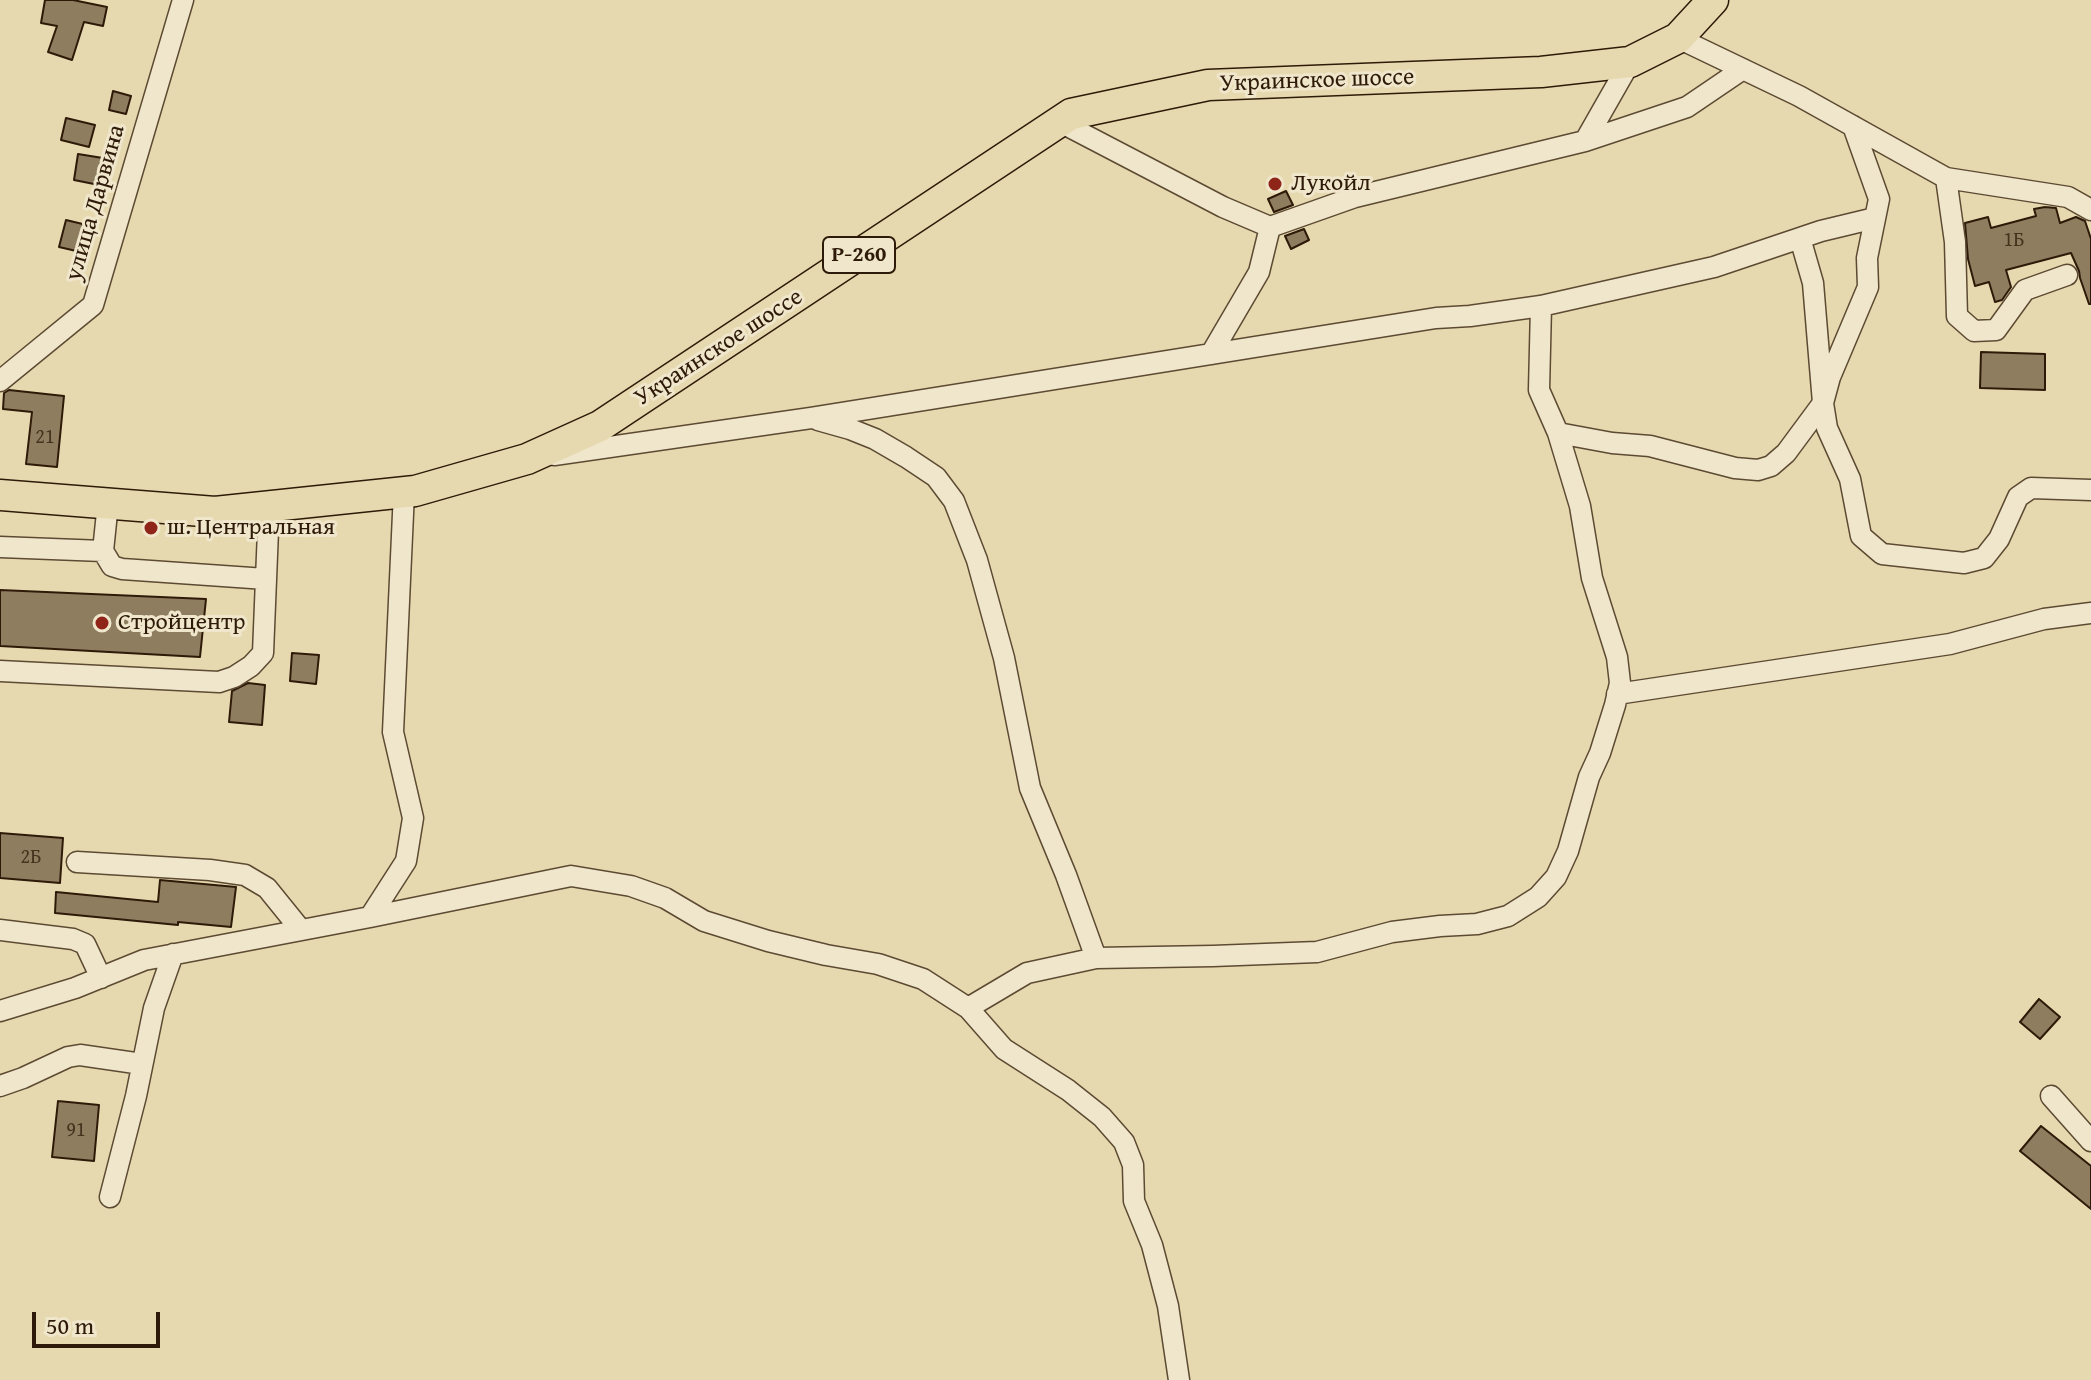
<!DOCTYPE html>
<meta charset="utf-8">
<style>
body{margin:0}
#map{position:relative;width:2091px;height:1380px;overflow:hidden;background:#e7d9af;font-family:"Gentium Book Plus",serif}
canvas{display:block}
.scale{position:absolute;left:32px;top:1312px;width:128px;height:36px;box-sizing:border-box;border:4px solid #2e1a08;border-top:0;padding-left:10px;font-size:24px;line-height:28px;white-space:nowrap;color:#2e1a08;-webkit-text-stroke:6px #efe6cb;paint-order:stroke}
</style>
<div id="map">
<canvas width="2091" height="1380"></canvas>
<div class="scale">50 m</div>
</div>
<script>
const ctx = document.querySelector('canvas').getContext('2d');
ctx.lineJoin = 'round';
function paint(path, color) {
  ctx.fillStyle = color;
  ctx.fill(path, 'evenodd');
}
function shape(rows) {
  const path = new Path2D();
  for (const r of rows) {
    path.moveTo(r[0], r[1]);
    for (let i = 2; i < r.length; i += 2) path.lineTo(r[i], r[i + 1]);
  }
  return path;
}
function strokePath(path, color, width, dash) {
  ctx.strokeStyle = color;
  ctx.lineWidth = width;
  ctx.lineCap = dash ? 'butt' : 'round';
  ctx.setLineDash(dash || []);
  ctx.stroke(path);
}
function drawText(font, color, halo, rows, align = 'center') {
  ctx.font = font + ' "Gentium Book Plus",serif';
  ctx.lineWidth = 6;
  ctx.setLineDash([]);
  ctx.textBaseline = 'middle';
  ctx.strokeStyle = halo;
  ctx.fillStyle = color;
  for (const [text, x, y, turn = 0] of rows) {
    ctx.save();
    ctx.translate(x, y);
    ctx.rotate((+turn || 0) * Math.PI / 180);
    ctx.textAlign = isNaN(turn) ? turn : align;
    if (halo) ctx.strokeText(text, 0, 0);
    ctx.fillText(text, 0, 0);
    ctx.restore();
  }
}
const building = shape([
 [45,0,73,0,107,7,103,26,84,22,72,60,48,52,57,26,41,23,45,0],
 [113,91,131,96,126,114,109,110,113,91],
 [66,118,95,125,89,147,61,140,66,118],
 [78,154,109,159,104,186,74,180,78,154],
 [1286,191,1293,205,1274,212,1268,199,1286,191],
 [2045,207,2056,208,2060,223,2076,217,2085,221,2091,239,2091,304,2089,304,2080,278,2079,271,2071,253,2006,270,2011,287,2002,300,1995,302,1989,282,1975,286,1968,259,1965,223,1988,217,1991,228,2036,216,2034,209,2045,207],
 [66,220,91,226,85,253,59,247,66,220],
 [1304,229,1309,240,1291,249,1285,236,1304,229],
 [1981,352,2045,354,2045,390,1980,388,1981,352],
 [9,390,64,396,57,467,26,464,32,412,3,409,4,393,9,390],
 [0,590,206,599,200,657,0,646,0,590],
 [292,653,319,655,316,684,290,681,292,653],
 [248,683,265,685,262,725,229,722,232,691,248,683],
 [0,833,63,838,60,883,0,878,0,833],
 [160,880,236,887,231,927,178,922,178,925,55,913,56,892,158,902,160,880],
 [2039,999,2060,1017,2040,1039,2020,1022,2039,999],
 [58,1101,99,1105,94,1161,52,1157,58,1101],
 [2041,1126,2091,1166,2091,1209,2020,1151,2041,1126]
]);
paint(building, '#8e7d5f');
strokePath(building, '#2e1a08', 2);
const minor = shape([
 [1678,38,1799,96,1946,178,2068,197,2091,210],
 [1060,122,1223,207,1270,227,1355,197,1585,141,1630,62],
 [1853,126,1879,199,1867,258,1868,287,1830,377,1823,403,1827,428,1850,479,1861,536,1882,554,1964,563,1984,558,1999,539,2018,497,2031,488,2091,490],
 [1585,141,1687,107,1743,69],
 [1946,178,1955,242,1957,316,1974,331,1996,330,2025,290,2067,275],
 [1541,306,1539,390,1558,433],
 [1211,354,1259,272,1270,227],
 [0,381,93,305,183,0],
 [818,420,850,429,875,439,906,457,936,477,954,501,977,560,1004,658,1030,788,1066,875,1096,958],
 [554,455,811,418,1436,318,1470,316,1541,306,1714,267,1821,231,1875,218],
 [108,503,103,551,112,566,122,569,266,579],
 [0,547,103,551],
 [0,671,219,682,234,677,251,666,263,653,269,506],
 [1617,694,1950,644,2044,619,2091,613],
 [77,862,210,870,245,875,267,888,301,930],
 [370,917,571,876,631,886,665,898,704,921,768,941,826,955,878,964,923,979,968,1008],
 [0,930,73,939,85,944,101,978],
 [0,1011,75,988,144,960,370,917,406,861,413,818,393,732,404,492],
 [0,1086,23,1078,68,1057,80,1055,142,1064],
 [2051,1096,2091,1141],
 [110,1197,136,1096,154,1008,173,954],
 [1179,1380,1168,1306,1152,1245,1134,1201,1133,1165,1124,1142,1102,1117,1068,1090,1004,1049,968,1008,1027,973,1096,958,1213,956,1317,952,1392,932,1440,926,1477,924,1508,916,1538,897,1556,877,1568,851,1589,777,1600,753,1615,705,1620,683,1617,657,1592,578,1580,506,1558,433,1612,443,1650,446,1735,468,1758,470,1771,466,1786,453,1823,403,1813,283,1800,238]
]);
const highway = shape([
 [0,495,215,512,415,491,527,459,600,426,1071,114,1208,85,1541,72,1630,62,1678,38,1713,0]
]);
strokePath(minor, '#5c4a32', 23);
strokePath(highway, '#2e1a08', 33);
strokePath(minor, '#efe6cb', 20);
strokePath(highway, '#e7d9af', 30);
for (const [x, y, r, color] of [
 [1275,184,8,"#8f2418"],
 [151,528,8,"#8f2418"],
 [102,623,8,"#8f2418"]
]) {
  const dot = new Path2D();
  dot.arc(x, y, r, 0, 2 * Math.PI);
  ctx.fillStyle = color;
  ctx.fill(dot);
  strokePath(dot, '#efe6cb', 3);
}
drawText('20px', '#46331e', null, [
 ["1Б",2014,241],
 ["21",45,438],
 ["2Б",31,858],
 ["91",76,1131]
]);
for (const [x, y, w] of [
 [859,255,72]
]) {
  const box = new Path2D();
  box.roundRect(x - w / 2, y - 18, w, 36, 6);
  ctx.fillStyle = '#efe6cb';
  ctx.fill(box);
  strokePath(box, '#2e1a08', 2);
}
drawText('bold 22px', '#2e1a08', null, [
 ["Р-260",859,255]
]);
drawText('24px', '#2e1a08', '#efe6cb', [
 ["Украинское шоссе",1317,81,-2],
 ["улица Дарвина",96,203,-74],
 ["Украинское шоссе",719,348,-33]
]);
drawText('24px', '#2e1a08', '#efe6cb', [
 ["Лукойл",1291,184],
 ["ш. Центральная",167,528],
 ["Стройцентр",118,623]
], 'left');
</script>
